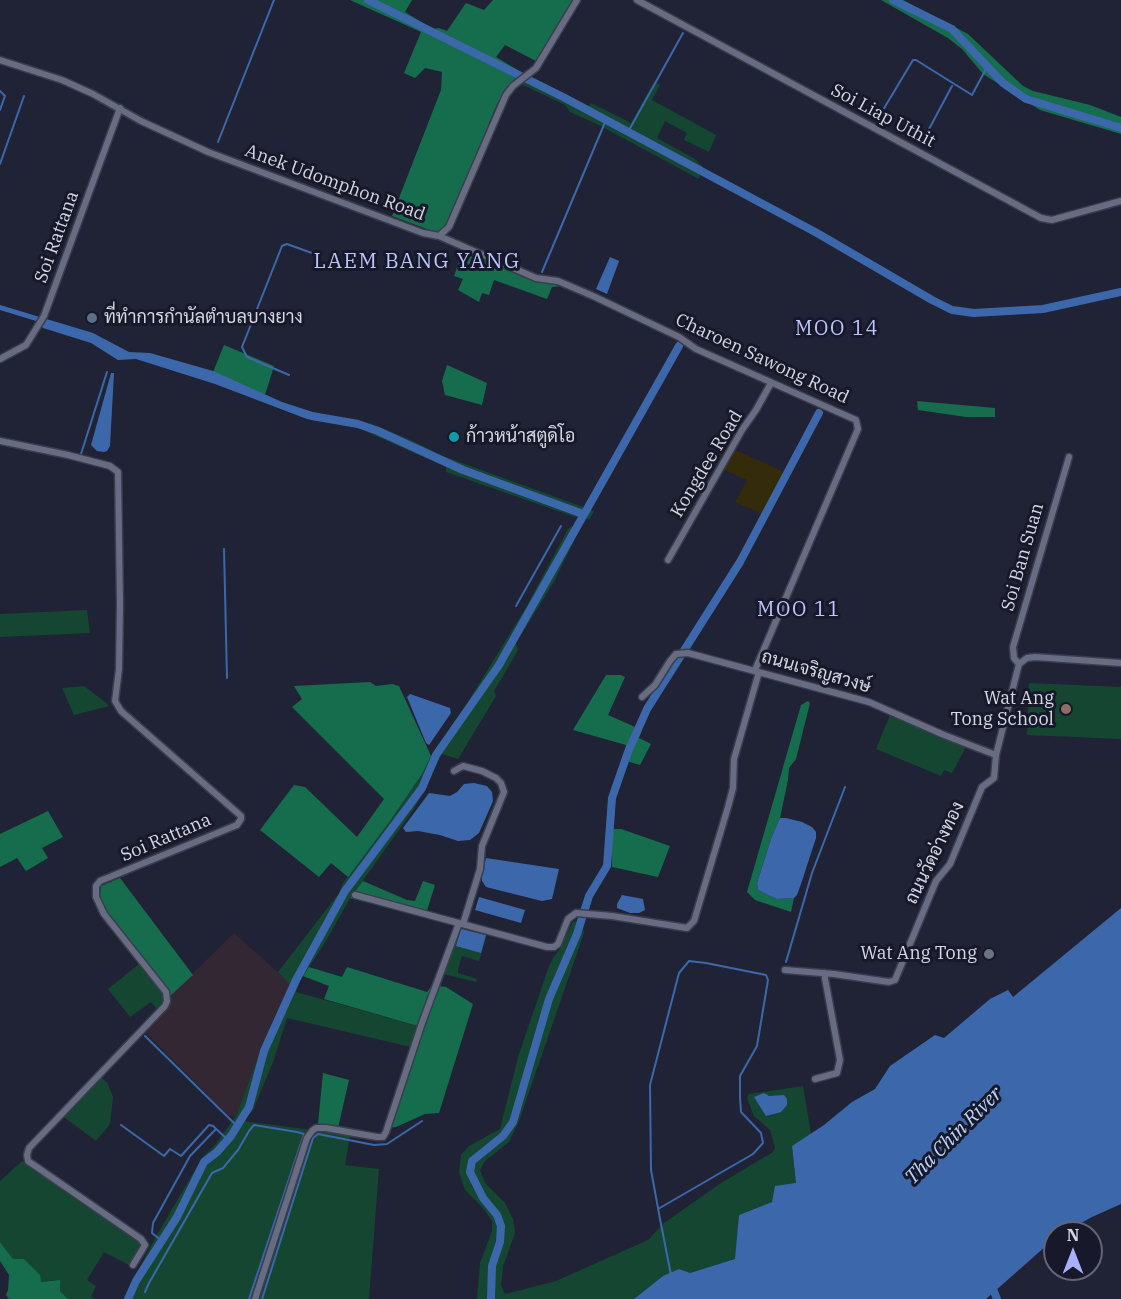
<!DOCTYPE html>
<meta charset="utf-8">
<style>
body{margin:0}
#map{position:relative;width:1121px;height:1299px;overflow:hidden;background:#202335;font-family:"IBM Plex Serif",serif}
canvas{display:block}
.north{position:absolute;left:1043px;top:1221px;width:60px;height:60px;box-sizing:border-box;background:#17192b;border:2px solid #636575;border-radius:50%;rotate:0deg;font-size:16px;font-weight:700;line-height:24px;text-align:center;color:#d5d7e3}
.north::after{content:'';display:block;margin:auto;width:21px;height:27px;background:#a7b1fc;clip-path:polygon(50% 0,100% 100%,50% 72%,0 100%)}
</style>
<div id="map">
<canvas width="1121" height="1299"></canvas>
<div class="north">N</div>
</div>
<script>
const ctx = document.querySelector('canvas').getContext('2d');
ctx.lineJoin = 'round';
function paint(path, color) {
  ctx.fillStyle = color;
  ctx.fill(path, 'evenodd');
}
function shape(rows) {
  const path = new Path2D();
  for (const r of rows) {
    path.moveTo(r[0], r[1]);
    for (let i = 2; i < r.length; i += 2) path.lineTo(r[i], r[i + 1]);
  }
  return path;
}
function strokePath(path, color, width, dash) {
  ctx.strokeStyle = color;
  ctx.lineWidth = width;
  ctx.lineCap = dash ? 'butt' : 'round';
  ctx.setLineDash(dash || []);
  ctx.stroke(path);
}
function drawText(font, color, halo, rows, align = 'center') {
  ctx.font = font + ' "IBM Plex Serif",Sarabun,serif';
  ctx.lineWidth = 6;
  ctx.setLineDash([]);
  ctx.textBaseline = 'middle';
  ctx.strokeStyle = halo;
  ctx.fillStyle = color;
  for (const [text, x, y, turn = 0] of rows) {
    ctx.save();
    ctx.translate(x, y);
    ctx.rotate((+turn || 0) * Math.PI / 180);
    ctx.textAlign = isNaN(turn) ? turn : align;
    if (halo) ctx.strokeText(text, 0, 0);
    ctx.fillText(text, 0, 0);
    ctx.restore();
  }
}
paint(shape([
 [234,933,292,985,276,1014,236,1116,229,1116,144,1031,170,996]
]), '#332734');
paint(shape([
 [530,76,589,106,591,103,631,123,654,82,660,85,652,100,716,135,709,152,684,140,687,133,665,121,657,138,695,159,703,167,699,179,597,124,570,112,565,105,521,84],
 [370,423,415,442,443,456,594,511,590,519,575,517,446,472,446,467,367,432],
 [572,526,581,526,555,580,516,643,518,650,494,691,496,696,458,759,442,754,414,809,349,900,326,941,301,979,296,992,418,1026,411,1047,287,1018,273,1062,253,1110,243,1121,350,1135,345,1165,379,1169,369,1299,129,1299,124,1297,158,1233,202,1158,215,1145,236,1116,260,1052,291,985,278,972,339,893,343,883,390,821,422,774,432,754,466,705,525,609,568,529],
 [87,610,90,633,0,637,0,614],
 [1029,683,1121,687,1121,739,1027,735],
 [84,686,105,702,109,706,74,715,62,688],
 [890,715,966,747,952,773,944,770,941,776,876,749],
 [582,920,584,933,519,1121,509,1142,485,1161,480,1170,485,1183,505,1203,513,1219,515,1233,503,1267,501,1285,505,1294,556,1281,648,1240,664,1223,721,1183,773,1152,775,1148,770,1130,754,1116,747,1098,749,1094,803,1086,811,1134,792,1146,796,1183,772,1202,739,1215,736,1259,690,1273,663,1276,634,1299,477,1299,480,1263,492,1231,492,1221,483,1208,465,1190,459,1172,461,1155,469,1146,500,1129,518,1057,548,969,554,956,560,949,573,922],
 [459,927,486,937,479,961,462,956,458,969,458,973,477,979,476,982,443,974],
 [139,964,165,994,165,1000,157,1009,151,1002,130,1017,108,989],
 [100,1076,108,1084,113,1097,110,1124,96,1141,64,1117],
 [22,1161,141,1243,129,1265,104,1252,87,1280,96,1286,91,1297,95,1299,68,1299,60,1291,59,1285,55,1280,41,1282,33,1268,24,1259,13,1259,0,1242,0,1181]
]), '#154632');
paint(shape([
 [350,0,412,0,405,12,433,29,439,28,447,31,466,3,484,10,493,0,573,0,536,61,505,45,496,57,521,72,507,88,497,104,449,220,442,230,437,232,427,229,392,216,441,90,442,72,425,68,415,78,404,73,421,32],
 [881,0,903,0,968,34,1023,86,1033,91,1090,105,1121,117,1121,134,1040,110,983,74,962,49,948,38],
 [463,250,498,264,557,282,561,286,552,287,547,299,494,280,489,295,482,293,479,302,458,290,463,279,454,276],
 [224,345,274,366,265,395,213,372],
 [447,365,487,383,482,405,445,395,442,381],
 [917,401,995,408,995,417,966,417,918,410],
 [606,675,621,675,625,677,608,715,642,730,639,738,651,744,640,765,623,760,626,745,573,730],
 [370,682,376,686,392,684,399,686,431,756,422,774,390,821,348,877,331,863,319,877,260,830,294,785,305,787,357,837,384,799,292,707,302,699,294,686],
 [808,701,810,703,796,759,789,768,788,780,780,818,772,836,757,883,758,890,768,895,777,899,794,898,791,912,755,900,747,892,801,705],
 [48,811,63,837,42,848,48,858,26,871,17,858,0,867,0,834],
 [612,829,621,829,670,846,658,877,612,867],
 [120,878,193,975,170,996,106,912,100,898,101,886],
 [363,881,407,900,415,901,423,881,435,885,425,917,388,908,368,898,365,902,350,898],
 [309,967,342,977,347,967,427,992,432,985,446,987,473,1004,439,1113,425,1114,396,1127,384,1128,418,1026,324,999,329,986,303,976],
 [323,1073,349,1080,338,1128,318,1124],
 [0,1242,13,1259,24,1259,40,1275,41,1282,60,1280,60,1291,68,1299,9,1299,6,1295,8,1290,9,1275,0,1261]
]), '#166d4d');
paint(shape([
 [729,447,789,474,767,516,735,502,747,480,717,467]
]), '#332b0a');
paint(shape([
 [610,257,619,261,607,294,596,289],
 [0,305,93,333,129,352,150,353,213,371,282,402,322,415,320,421,307,419,215,384,136,359,118,360,91,343,43,328,36,321,0,310],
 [111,373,114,373,110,446,107,451,104,452,97,451,91,445],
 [410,694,450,708,451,713,429,745,426,743,407,697],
 [474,783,487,786,492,792,493,801,479,833,470,840,458,841,440,835,418,831,406,832,403,828,429,793,450,796,457,792,464,784],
 [780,818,786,818,802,822,812,827,816,832,816,838,801,884,797,895,794,898,777,899,768,895,758,890,757,883,772,836],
 [486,858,559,869,552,899,542,901,486,887,482,881,482,874],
 [622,895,643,899,645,910,639,913,630,913,617,908,617,904],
 [479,897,525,910,521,923,475,910],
 [1121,908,1121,1204,1092,1217,1063,1233,1055,1233,1055,1238,986,1299,634,1299,663,1276,679,1269,690,1273,735,1259,739,1215,772,1202,775,1186,796,1183,792,1146,824,1125,852,1102,875,1089,890,1066,935,1035,944,1038,990,999,1008,990,1013,997],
 [461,929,486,935,481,953,456,946],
 [764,1093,769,1096,784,1095,787,1099,787,1105,781,1112,766,1116,754,1097]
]), '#3c68ab');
strokePath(shape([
 [0,91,5,96,0,110],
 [877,120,913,60,916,60,972,95,987,67],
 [628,132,683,33],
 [218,142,274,0],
 [921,144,952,86],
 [0,164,24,96],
 [542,272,606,120],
 [289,375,247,357,242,347,282,246,287,244,320,256],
 [81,454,107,372],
 [224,549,227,678],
 [516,606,561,526],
 [786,962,812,873,845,787],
 [145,1036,237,1126],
 [121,1125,164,1156,170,1149,181,1156,209,1125,213,1126,228,1140],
 [658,1209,753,1154,763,1143,761,1133,741,1112,740,1097,740,1076,757,1046,768,980,766,975,706,963,689,961,679,973,650,1085,651,1170,660,1219,671,1275],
 [162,1241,152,1233,153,1223,190,1156,216,1129],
 [145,1292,149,1283,212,1173,223,1168,238,1150,249,1131,254,1125,297,1132,304,1134,249,1299],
 [262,1299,313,1138,318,1134,374,1145,387,1144,422,1121]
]), '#3c68ab', 2);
strokePath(shape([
 [368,0,565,98,817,233,932,300,952,310,974,313,1043,309,1121,292],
 [893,0,952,29,1003,83,1026,99,1121,128],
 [312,416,358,424,378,431,463,470,583,514],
 [991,1284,997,1299],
 [128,1299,136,1281,177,1217,204,1162,217,1152,231,1136,249,1107,264,1051,296,980,345,891,422,788,436,755,499,665,679,346],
 [491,1299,492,1266,500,1242,501,1226,497,1215,483,1198,470,1172,472,1161,503,1136,513,1122,549,999,577,934,589,896,607,866,612,798,628,752,647,709,740,562,819,413]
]), '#3c68ab', 8);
const street = shape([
 [637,0,1041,218,1052,220,1121,201],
 [0,60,62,80,93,94,141,121,208,152,423,233,439,236,449,227,506,95,513,86,536,68,577,0],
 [439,236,536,278,558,281,593,296,679,337,696,349,856,420,858,429,755,670],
 [0,359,26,345,44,316,120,108],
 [0,441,68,455,110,466,118,472,120,604,119,669,115,701,121,711,241,816,241,819,237,825,100,881,96,886,96,897,104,914,166,992,167,1001,165,1006,29,1148,27,1155,28,1161,141,1239,145,1245,133,1265],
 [668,560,742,430,756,410,771,383],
 [1019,664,1014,658,1013,647,1069,457],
 [642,697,655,685,670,661,676,654,688,653,869,702,944,735,996,755],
 [454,771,463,766,482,771,496,778,501,783,504,792,482,846,480,869,463,924],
 [355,895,547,947,554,947,558,944,568,919,576,913,612,916,687,928,694,921,728,807,733,788,734,759,759,672],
 [785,970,834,974,889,982,895,980,936,881,950,864,982,787,994,778,996,755,1019,664,1027,658,1035,657,1121,663],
 [815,1079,837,1073,840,1060,824,973],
 [255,1299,307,1138,312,1131,316,1128,326,1128,377,1137,383,1137,386,1132,422,1023,459,923]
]);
strokePath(street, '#3b3d4c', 9);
strokePath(street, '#686c82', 6);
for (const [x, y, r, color] of [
 [92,318,6,"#5c6f8a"],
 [454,437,6,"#0f9aa8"],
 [1066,709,6,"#8d6e63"],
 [989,954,6,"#6b7280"]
]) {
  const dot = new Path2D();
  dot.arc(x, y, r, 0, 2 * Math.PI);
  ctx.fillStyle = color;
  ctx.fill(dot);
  strokePath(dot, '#17192b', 2);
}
drawText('18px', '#d5d7e3', '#17192b', [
 ["Soi Liap Uthit",883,116,28],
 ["Anek Udomphon Road",335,183,20],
 ["Soi Rattana",57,237,-70],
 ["Charoen Sawong Road",762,359,25],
 ["Kongdee Road",707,464,-59],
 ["Soi Ban Suan",1023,557,-74],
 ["ถนนเจริญสวงษ์",816,672,16],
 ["Soi Rattana",166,838,-23],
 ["ถนนวัดอ่างทอง",935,853,-64]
]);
drawText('18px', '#d5d7e3', '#17192b', [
 ["ที่ทำการกำนัลตำบลบางยาง",104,318],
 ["ก้าวหน้าสตูดิโอ",466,437],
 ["Wat Ang",1054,699,"right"],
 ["Tong School",1054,720,"right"],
 ["Wat Ang Tong",977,954,"right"]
], 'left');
ctx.letterSpacing = '1.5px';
drawText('20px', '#bcc5fd', '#17192b', [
 ["MOO 14",837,329],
 ["MOO 11",799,610]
]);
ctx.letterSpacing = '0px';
drawText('italic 20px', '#bdd6fc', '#17192b', [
 ["Tha Chin River",954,1136,-45]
]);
ctx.letterSpacing = '1.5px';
drawText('21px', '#bcc5fd', '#17192b', [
 ["LAEM BANG YANG",417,262]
]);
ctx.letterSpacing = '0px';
</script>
